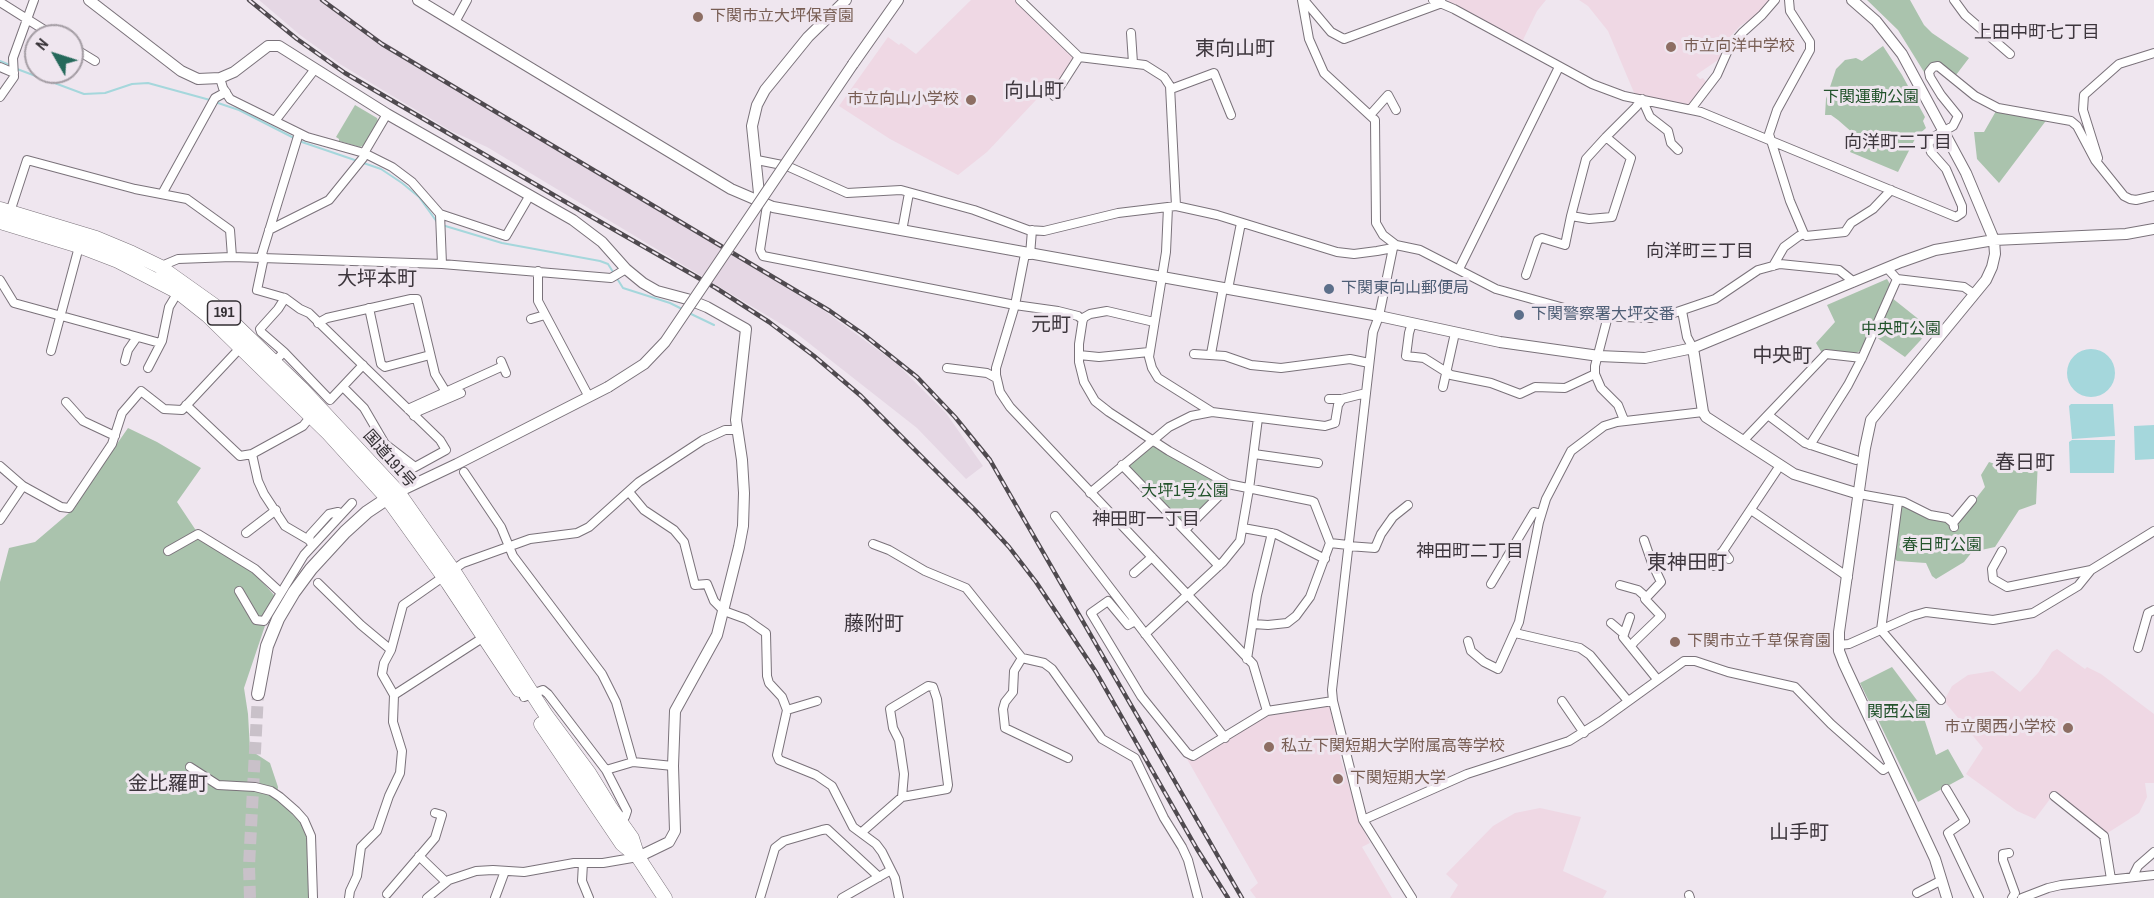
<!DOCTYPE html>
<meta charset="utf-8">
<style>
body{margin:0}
#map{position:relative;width:2154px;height:898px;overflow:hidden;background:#efe6ef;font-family:"Archivo Narrow",sans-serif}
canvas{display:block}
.north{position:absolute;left:24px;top:24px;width:60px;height:60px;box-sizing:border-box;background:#efe6ef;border:2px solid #a49da4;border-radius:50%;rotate:309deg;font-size:16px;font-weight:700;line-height:24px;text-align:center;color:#332f33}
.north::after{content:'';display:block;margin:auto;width:21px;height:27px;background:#25695b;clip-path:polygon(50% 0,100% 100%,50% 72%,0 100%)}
</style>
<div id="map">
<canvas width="2154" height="898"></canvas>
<div class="north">N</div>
</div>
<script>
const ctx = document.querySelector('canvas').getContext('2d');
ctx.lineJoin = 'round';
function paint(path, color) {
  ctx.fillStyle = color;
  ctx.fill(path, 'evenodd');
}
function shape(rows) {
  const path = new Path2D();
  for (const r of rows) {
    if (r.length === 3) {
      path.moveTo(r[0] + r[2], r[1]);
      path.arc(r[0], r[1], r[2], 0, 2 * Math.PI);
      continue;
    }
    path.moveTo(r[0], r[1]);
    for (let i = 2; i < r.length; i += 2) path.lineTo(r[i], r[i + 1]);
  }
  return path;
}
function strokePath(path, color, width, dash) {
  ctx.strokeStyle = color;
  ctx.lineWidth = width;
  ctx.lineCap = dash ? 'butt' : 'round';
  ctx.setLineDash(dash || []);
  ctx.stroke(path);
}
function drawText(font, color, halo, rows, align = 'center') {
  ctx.font = font + ' "Archivo Narrow","Noto Sans JP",sans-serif';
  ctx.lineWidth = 6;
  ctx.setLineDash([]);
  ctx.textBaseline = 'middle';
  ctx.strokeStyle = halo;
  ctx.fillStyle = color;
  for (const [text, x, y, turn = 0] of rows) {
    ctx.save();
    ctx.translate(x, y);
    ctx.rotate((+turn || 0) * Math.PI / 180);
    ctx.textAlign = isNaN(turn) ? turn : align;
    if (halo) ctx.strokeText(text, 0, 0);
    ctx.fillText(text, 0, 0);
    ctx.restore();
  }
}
paint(shape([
 [259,0,326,0,381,40,826,312,897,364,946,413,983,466,966,479,917,428,796,333,487,147,451,131,381,89,340,64,300,35]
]), '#e5d7e4');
paint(shape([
 [971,0,1017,0,1053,39,1076,59,1059,85,1052,83,987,152,958,175,890,139,839,106,888,37,899,45,901,43,916,54],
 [1449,0,1546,0,1537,11,1522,42,1455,7,1448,2],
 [1579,0,1771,0,1759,14,1740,26,1731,36,1721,58,1696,75,1700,79,1703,78,1707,83,1689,105,1635,95,1608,31,1588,6],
 [2057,649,2085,669,2087,667,2101,674,2154,714,2154,783,2145,783,2147,797,2139,813,2106,834,2056,791,2035,819,2017,811,1966,774,1983,748,1944,701,1952,686,1968,675,1993,671,2020,692,2038,673,2052,652],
 [1325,706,1330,707,1341,754,1340,757,1361,825,1370,843,1362,847,1392,898,1256,898,1250,890,1258,883,1187,759,1194,761,1266,716],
 [1540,808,1581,817,1563,871,1607,891,1603,898,1450,898,1458,885,1446,874,1493,826,1515,813]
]), '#efd8e4');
paint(shape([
 [1867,0,1910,0,1924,25,1932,33,1969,58,1956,75,1941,64,1937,63,1924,72,1898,30],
 [1883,46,1902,75,1925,117,1923,121,1926,128,1916,137,1898,172,1850,152,1854,144,1854,134,1838,120,1831,115,1825,115,1826,99,1836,69,1845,60,1856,58,1862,61],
 [355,105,377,118,378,121,365,145,360,147,339,141,339,139,336,137],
 [1996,111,2048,118,1999,183,1977,159,1974,132,1984,132],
 [1887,279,1890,284,1862,350,1854,354,1825,349,1822,353,1816,343,1835,322,1827,305],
 [1892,298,1931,329,1905,357,1876,337],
 [128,428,157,442,201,468,177,502,195,529,254,573,275,596,244,688,248,714,250,750,270,763,278,787,277,798,301,823,305,831,308,841,309,898,0,898,0,582,9,548,35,542,69,513],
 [1156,446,1222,485,1222,489,1187,524,1182,525,1127,467,1149,448],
 [2033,456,2038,460,2036,504,2019,510,1995,547,1972,552,1964,562,1936,579,1932,576,1926,563,1897,561,1893,557,1901,506,1903,505,1957,523,1985,487,1981,475,1989,462,2022,473],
 [1892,667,1919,703,1936,755,1948,749,1964,777,1918,802,1860,683]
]), '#aac3ad');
paint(shape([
 [2091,373,24],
 [2071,404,2113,404,2115,436,2072,439,2069,406],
 [2154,425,2154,459,2135,460,2134,426],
 [2072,440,2115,440,2114,473,2070,473,2069,442]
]), '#a5d7dc');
strokePath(shape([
 [0,61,12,66],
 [17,69,84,94,105,93,132,84,148,83,210,100],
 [215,102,239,110,294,138],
 [299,141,381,169,402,183,419,197,437,222],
 [442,225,502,243,600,261,608,264,623,288,670,303,682,309],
 [689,313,714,325]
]), '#a5d7dc', 2);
strokePath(shape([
 [250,898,249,866,258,694]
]), '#c9c1c9', 12, [12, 6]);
const minor = shape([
 [1020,0,1079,57,1145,65,1164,77,1170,86,1176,206],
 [1302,0,1309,39,1324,73,1375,120,1376,223,1383,235,1396,245],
 [1304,0,1331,32,1344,39,1442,3],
 [1433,0,1454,9,1592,84,1624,96,1701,112,1956,217,1962,213,1962,206,1946,169,1931,152,1928,144,1935,136,1953,126,1958,116,1941,95,1930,77,1929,72,1933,67,1938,66,1975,96,1998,108,2071,121,2077,126,2095,160,2124,196,2130,199,2136,200,2154,196],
 [1789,0,1790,11,1810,42,1810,50,1777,110,1769,134,1790,201,1804,234],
 [1954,0,1965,15,2010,54],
 [0,2,54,36],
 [455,22,467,0],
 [1131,33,1133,63],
 [72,47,95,61],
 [0,67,14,73],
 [220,78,223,88,230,99,307,137,364,153,392,167,412,182,440,214,442,264],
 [1171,89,1214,73,1231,115],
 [1054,96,1079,57],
 [0,97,14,77,13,58,34,0],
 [1642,99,1650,117,1668,131,1671,143,1678,150],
 [1691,109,1717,75,1729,48,1742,33,1762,15,1775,0],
 [1371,114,1388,95,1396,110],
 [275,121,315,69],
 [1606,137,1631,158,1612,217,1589,219,1571,216,1586,159,1606,137,1636,107,1642,99],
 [2098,158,2083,110,2084,95,2119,64,2154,53],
 [757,160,787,166,847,193,901,190,974,210,1028,230,1044,231,1118,213,1176,206,1217,215,1337,252,1354,254,1377,251,1393,248,1396,245,1420,250,1496,289,1593,316,1651,318,1668,315,1715,299,1758,270,1780,264,1839,270,1854,282],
 [162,194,215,98,226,92],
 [767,205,760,250,763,256,1015,305,1058,311,1078,316,1083,320],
 [1168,207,1166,252,1149,357,1152,368,1158,378,1212,412],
 [10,212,27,160,135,189,187,199,230,230,232,257],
 [440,214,506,236,530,195],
 [269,230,329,200,363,158,364,153,387,114],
 [902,231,909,193],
 [1393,248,1379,316,1373,332,1332,690,1333,701,1363,820,1412,898],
 [1025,254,1015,305,996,368,996,375,1000,392,1010,407,1253,664,1267,711],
 [1030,255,1032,230],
 [261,257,299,133],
 [264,257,257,290,285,298,300,309,309,313,440,440,446,450,415,467,385,444,364,408,343,387],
 [1773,266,1784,247,1799,236,1804,234,1806,236,1845,232,1851,223,1873,209,1891,190],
 [159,267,178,259,232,257,442,264,611,278,626,269],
 [1887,268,1897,279,1964,287,1974,294],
 [1459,269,1559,67],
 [538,271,538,301,589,397],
 [1526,275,1538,240,1542,238,1565,245,1571,216],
 [0,280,14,303,160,343],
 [1228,289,1241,223],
 [369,308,381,364,385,367,430,355],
 [1682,311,1687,337,1693,348],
 [1608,316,1595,366,1595,374,1601,388,1618,405,1624,420],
 [531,319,545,315],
 [1154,322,1107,311,1090,314,1083,318,1079,344,1079,362,1084,382,1095,401,1109,412,1169,451,1228,484,1312,501,1314,502,1330,543,1348,545],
 [318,323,327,318,411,299,417,299,435,374,446,392],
 [1412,323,1409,333,1406,356,1424,358,1451,375,1491,383,1520,394,1535,387,1565,388,1595,374],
 [51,351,80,243],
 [284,352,330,400,363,365],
 [1194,354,1225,356,1251,365,1281,368,1350,359,1369,363],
 [1211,354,1223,288],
 [1079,355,1099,357,1149,352],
 [125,361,128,350,137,337],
 [501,361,506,373],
 [274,362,284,352,261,332,260,329,278,309,285,298],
 [148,368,162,341,169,307,178,292],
 [947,368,987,373,996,378],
 [1443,387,1455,333],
 [1329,399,1342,399,1366,393],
 [66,402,83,421,115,436],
 [186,405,240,456,252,454,303,426,311,416],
 [408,409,503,366],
 [1768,415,1805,443,1856,460],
 [414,416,419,411,461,393],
 [1743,441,1826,354,1862,358],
 [1810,445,1848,385,1862,358,1897,279],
 [252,454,258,481,264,494,285,526,309,540],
 [1254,454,1318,463],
 [1122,465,1219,566],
 [0,466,23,486,61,507,69,508,112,444,122,413,141,391,164,409,182,410,241,347],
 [464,472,501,527,513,556,602,674,616,702,633,762],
 [629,492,644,510,674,530,684,542,695,585,707,584,714,601,724,611,746,619,766,633,767,676,769,683,782,697,787,710,777,755,779,760,816,775,832,786,853,827,876,844,882,852,895,878,899,898],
 [1090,493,1169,427,1191,416,1212,412,1325,426,1335,423,1338,405,1342,399],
 [1859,494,1904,502,1930,515,1947,518,1953,523,1954,527],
 [1898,502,1881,630,1941,700],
 [1751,510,1848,577],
 [1055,516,1225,738],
 [0,520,23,486],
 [1953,523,1972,500],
 [1243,528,1276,534,1325,559],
 [1185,530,1224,491,1228,484],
 [246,533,276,510],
 [312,544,309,540,310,535,329,514,338,512],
 [873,544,889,550,925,571,966,588,1022,658,1044,663,1052,669,1102,739,1135,758,1164,818,1182,847,1188,860,1198,898],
 [1348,546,1375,548,1381,534,1393,517,1408,505],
 [168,551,198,534,255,569,280,592],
 [2002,551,1992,569,1993,579,2007,587,2091,570,2154,531],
 [1729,559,1723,551,1777,470],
 [1714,566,1718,556,1723,551],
 [1134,573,1152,557],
 [318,583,361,625,391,650,384,663,382,674,394,695,393,722,402,751,400,773,389,796,377,831,361,847,357,876,350,891,349,898],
 [1491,584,1534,512,1541,514],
 [1620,585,1638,590,1646,597],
 [239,591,256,620,264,621,304,555,352,503],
 [1630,617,1623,637,1657,679],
 [1135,621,1128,625,1108,601,1091,613,1141,696,1187,753,1193,756,1267,711,1333,701],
 [1611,623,1624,634],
 [1253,624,1268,625,1287,623,1296,616,1310,597,1330,543],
 [1515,633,1580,648,1590,655,1628,701],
 [1145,634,1223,562,1240,541,1249,489,1258,418],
 [1468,641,1471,651,1484,662,1498,669,1519,622,1539,522,1546,499,1571,451,1604,426,1617,422,1703,412],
 [1839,645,1849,644,1912,616,1926,612,1993,620,2033,613,2078,586,2091,570],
 [1631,647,1634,642,1661,616,1645,599,1661,582,1652,563,1644,540],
 [2138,648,2148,613,2154,610],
 [391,650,403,605,463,563,530,539,577,533,589,527,639,482,703,440,725,430,737,430],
 [1022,658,1014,671,1013,692,1005,702,1003,709,1005,728,1068,758],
 [1247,659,1257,595,1272,533],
 [394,695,487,635],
 [524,697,543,690,548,694,606,770,627,811,625,817],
 [1562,701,1584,733],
 [787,710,817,701],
 [190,767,218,785,255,787,271,791,280,797,296,811,304,820,311,836,313,898],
 [606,770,633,762,673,766],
 [1946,789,1965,821,1948,833,1979,898],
 [2054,796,2104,836,2111,879],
 [1363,820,1467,774,1569,741,1601,721,1684,661,1695,661,1728,672,1795,687,1831,724,1883,770,1891,765],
 [862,832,902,797,947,789,948,785,937,699,933,687,928,686,890,709,893,728,899,740,904,774,902,797],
 [2009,853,2003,854,2003,860,2015,893,2012,898],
 [419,856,446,882],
 [583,863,582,881,589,898],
 [2133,876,2138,866,2154,852],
 [1917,893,1942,880],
 [387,894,435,838,442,815,435,813],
 [1689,895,1690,898],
 [427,898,449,880,476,871,493,870,524,872,574,863,603,863,638,857],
 [495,898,505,871],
 [760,898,775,848,784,841,822,830,827,829,879,877],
 [842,898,891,870],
 [2022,898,2048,888,2061,885,2154,875]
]);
const tertiary = shape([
 [89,0,181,71,198,79,220,78,234,72,268,46,279,46,387,114,573,220,602,242,626,269,643,283,657,291,687,299,707,307,746,329,736,420,742,460,744,493,743,526,739,547,717,635,675,711,673,766,675,831,669,842,638,857],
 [418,0,731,189,773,207,1379,316,1500,342,1599,356,1645,358,1693,348,1901,262,1935,250,1994,240,2126,234,2154,229],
 [1852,0,1876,21,1902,54,1966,173,1994,240,1995,254,1992,267,1986,280,1871,420,1865,448,1839,632,1839,651,1844,664,1935,859,1947,898],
 [853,64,898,0],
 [760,203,752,126,757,105,765,90,808,37,846,0],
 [1693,348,1703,412,1706,417,1794,474,1859,494],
 [398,492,457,464,608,387]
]);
const secondary = shape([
 [258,694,267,646,278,619,294,592,311,569,345,532,367,512,394,494]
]);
const trunk = shape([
 [0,209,96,238,132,253,159,266,218,308,302,389,398,492,419,522,453,570,546,715,589,773,610,807,632,838,638,857,665,898],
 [0,222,79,246,118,261,178,292,207,315,329,434,387,498,448,583,519,690],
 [541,724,622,844,638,857]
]);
strokePath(minor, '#7a727a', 10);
strokePath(tertiary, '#7a727a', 12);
strokePath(secondary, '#7a727a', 14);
strokePath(trunk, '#7a727a', 15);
strokePath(minor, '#fff', 8);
strokePath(tertiary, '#fff', 10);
strokePath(secondary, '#fff', 12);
strokePath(trunk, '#fff', 14);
const rail = shape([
 [249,0,297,39,345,73,564,201,716,288,769,322,814,356,861,396,976,511,1009,547,1036,582,1096,672,1197,849,1228,898],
 [322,0,382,44,830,311,863,334,917,377,955,417,990,460,1242,898]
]);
strokePath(rail, '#4f4a4f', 4.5);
strokePath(rail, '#efe6ef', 2, [7]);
const tertiaryBridge = shape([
 [608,387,644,364,665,342,853,64]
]);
strokePath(tertiaryBridge, '#7a727a', 12, []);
strokePath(tertiaryBridge, '#fff', 10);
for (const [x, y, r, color] of [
 [698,17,6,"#8d6e63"],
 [1671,47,6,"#8d6e63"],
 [971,100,6,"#8d6e63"],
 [1329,289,6,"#5c6f8a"],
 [1519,315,6,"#5c6f8a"],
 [1675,642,6,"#8d6e63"],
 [2068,728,6,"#8d6e63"],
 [1269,747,6,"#8d6e63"],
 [1338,779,6,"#8d6e63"]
]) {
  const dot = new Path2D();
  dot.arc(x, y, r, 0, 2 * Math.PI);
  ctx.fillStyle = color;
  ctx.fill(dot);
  strokePath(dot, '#efe6ef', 2);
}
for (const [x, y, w] of [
 [224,313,33]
]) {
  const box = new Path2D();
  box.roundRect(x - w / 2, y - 12, w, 24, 4.5);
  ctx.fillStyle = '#efe6ef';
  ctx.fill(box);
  strokePath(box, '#332f33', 1.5);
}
drawText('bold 15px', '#332f33', null, [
 ["191",224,313]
]);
drawText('16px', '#785e54', '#efe6ef', [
 ["下関市立大坪保育園",710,17],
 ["市立向洋中学校",1683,47],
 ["市立向山小学校",959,100,"right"],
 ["下関市立千草保育園",1687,642],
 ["市立関西小学校",2056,728,"right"],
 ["私立下関短期大学附属高等学校",1281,747],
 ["下関短期大学",1350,779]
], 'left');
drawText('16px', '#23532c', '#efe6ef', [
 ["下関運動公園",1871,98],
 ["中央町公園",1901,330],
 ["大坪1号公園",1185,492],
 ["春日町公園",1942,546],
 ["関西公園",1899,713]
]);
drawText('16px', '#4e5e75', '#efe6ef', [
 ["下関東向山郵便局",1341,289],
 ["下関警察署大坪交番",1531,315]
], 'left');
drawText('16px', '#332f33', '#efe6ef', [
 ["国道191号",389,459,49]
]);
drawText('18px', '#3d363d', '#efe6ef', [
 ["上田中町七丁目",2037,33],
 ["向洋町二丁目",1898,143],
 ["向洋町三丁目",1700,252],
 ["神田町一丁目",1146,520],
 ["神田町二丁目",1470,552]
]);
drawText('20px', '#3d363d', '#efe6ef', [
 ["東向山町",1235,50],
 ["向山町",1034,92],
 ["大坪本町",377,280],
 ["元町",1051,326],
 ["中央町",1782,357],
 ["春日町",2025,464],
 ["東神田町",1687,564],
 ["藤附町",874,625],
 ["金比羅町",168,785],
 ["山手町",1799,834]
]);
</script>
